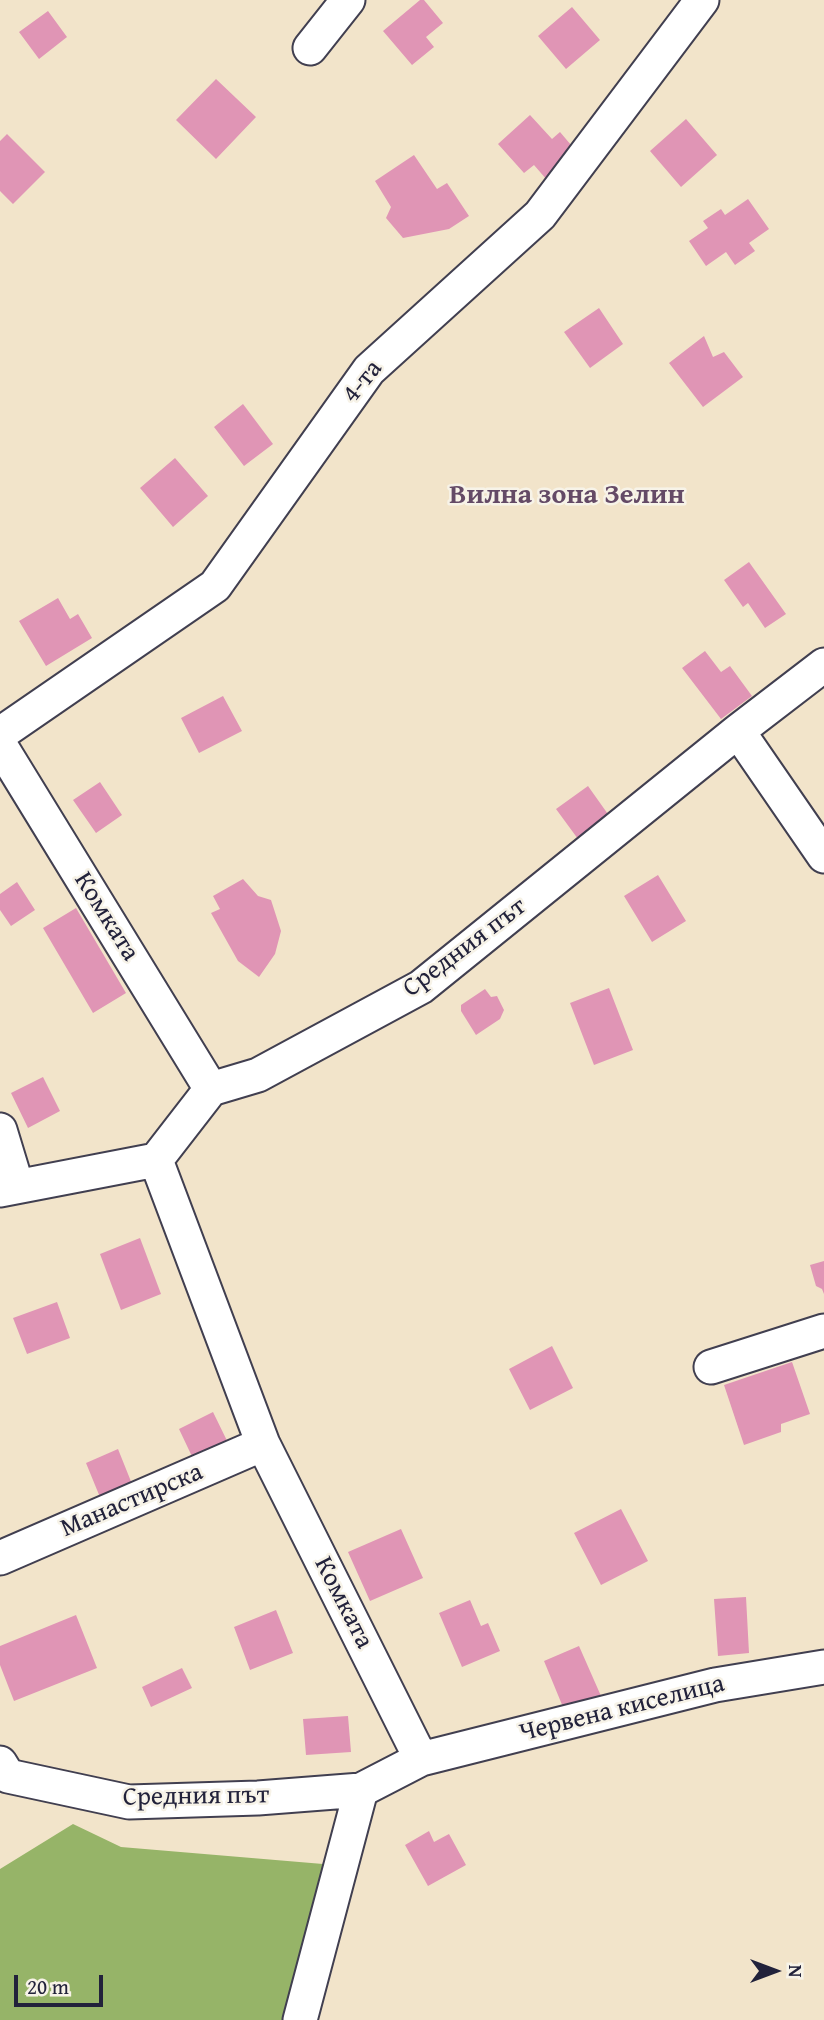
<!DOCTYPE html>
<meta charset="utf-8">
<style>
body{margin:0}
#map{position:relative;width:824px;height:2020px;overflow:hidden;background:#f2e4ca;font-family:"Gentium Book Plus",serif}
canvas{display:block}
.north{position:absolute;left:740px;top:1936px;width:70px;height:70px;-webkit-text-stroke:5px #f7f3e8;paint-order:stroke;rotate:90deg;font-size:19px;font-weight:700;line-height:28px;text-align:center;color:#22223b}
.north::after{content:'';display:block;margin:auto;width:24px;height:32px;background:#22223b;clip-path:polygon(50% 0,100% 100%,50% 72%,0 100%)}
.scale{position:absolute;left:14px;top:1975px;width:89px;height:32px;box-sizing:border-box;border:4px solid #22223b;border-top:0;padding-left:9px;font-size:21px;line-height:24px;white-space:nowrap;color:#22223b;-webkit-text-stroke:5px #f7f3e8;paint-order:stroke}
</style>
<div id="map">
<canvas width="824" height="2020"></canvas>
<div class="north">N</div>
<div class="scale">20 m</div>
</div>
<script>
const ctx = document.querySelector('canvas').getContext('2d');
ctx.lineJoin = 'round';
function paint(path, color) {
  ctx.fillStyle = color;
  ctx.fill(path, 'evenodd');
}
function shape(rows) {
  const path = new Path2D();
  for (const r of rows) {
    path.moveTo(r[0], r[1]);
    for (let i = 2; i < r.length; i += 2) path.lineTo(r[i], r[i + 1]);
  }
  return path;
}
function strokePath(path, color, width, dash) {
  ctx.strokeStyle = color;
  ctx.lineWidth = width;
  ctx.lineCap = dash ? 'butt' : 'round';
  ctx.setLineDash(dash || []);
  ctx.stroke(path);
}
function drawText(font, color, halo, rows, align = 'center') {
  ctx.font = font + ' "Gentium Book Plus",serif';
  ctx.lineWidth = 5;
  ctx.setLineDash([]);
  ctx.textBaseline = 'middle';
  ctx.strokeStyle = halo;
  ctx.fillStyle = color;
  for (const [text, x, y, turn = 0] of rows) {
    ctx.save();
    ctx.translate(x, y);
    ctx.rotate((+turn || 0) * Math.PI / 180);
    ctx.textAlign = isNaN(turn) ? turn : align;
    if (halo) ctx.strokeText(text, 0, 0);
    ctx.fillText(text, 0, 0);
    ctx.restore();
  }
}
paint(shape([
 [73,1824,121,1847,323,1864,285,2020,0,2020,0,1869]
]), '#96b468');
paint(shape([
 [420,0,424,0,443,23,426,37,434,47,412,65,383,31],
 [572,7,600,40,566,69,538,36],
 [48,11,67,37,39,59,19,32],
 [216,79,256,117,216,159,176,120],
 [530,115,552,139,560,132,577,152,547,180,534,165,524,173,498,144],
 [686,119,717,155,681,187,650,151],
 [7,134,45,172,13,204,0,191,0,141],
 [414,155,437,189,447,183,469,216,449,229,403,238,386,218,391,207,375,181],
 [748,199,769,229,749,243,755,251,735,265,726,252,706,266,689,241,708,228,703,221,721,209,725,215],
 [599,308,623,344,590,368,564,332],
 [704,336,713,357,724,352,743,377,703,407,669,363],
 [243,404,273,444,244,466,214,427],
 [175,458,208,496,173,527,140,488],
 [749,562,786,614,765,628,748,603,743,607,724,580],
 [58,598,70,619,78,614,92,638,46,666,19,621],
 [705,651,721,672,730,666,752,696,721,719,682,668],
 [223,696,242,731,199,753,181,718],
 [100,782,122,815,96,833,73,800],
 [588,786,610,817,578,839,556,809],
 [658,875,686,921,652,942,624,896],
 [243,879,258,896,271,900,281,931,275,954,259,977,238,961,211,913,220,909,213,896],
 [17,882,35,910,11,926,0,910,0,894],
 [76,908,126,993,93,1013,43,928],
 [609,988,633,1050,594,1065,570,1003],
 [485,989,491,997,497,996,504,1010,500,1019,476,1035,461,1011,461,1005],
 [43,1077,60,1111,28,1128,11,1093],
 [140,1238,161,1294,121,1310,100,1254],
 [824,1261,824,1294,822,1289,816,1286,810,1265],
 [57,1302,70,1338,27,1354,13,1318],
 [552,1346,573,1388,530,1410,509,1369],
 [792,1362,810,1414,781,1424,781,1432,744,1445,724,1385],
 [213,1412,232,1451,197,1467,179,1429],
 [118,1449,136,1494,104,1507,86,1463],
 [621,1509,648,1561,601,1585,574,1533],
 [401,1529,423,1578,370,1601,348,1552],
 [746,1597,749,1653,718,1656,714,1599],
 [470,1600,481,1626,488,1623,500,1651,462,1667,439,1613],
 [276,1610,293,1653,250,1670,234,1627],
 [76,1615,97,1668,14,1701,0,1665,0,1646],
 [579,1646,601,1696,565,1712,544,1661],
 [182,1668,192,1688,151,1707,142,1687],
 [348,1716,351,1752,306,1755,303,1719],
 [429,1831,434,1842,449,1834,466,1865,428,1886,405,1845]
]), '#e095b5');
const minor = shape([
 [310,48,348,0],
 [738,731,824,856],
 [0,734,215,586,369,370,540,215,702,0],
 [0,745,211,1089],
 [0,1130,17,1186],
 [156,1160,263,1444,421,1759],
 [0,1190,156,1160,211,1089,258,1075,421,987,738,731,824,665],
 [711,1367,824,1331],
 [0,1558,263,1444],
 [0,1763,8,1776,129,1802,258,1798,361,1790],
 [300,2020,361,1790,421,1759,715,1685,824,1667]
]);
strokePath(minor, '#413f50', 37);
strokePath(minor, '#fff', 33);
drawText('26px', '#22223b', '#f7f3e8', [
 ["4-та",363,382,-51],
 ["Комката",106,917,58],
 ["Средния път",465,948,-37],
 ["Манастирска",132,1501,-23],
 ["Комката",343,1603,63],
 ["Червена киселица",622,1709,-14],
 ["Средния път",196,1797,-1]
]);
drawText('bold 28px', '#644a66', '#f7f3e8', [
 ["Вилна зона Зелин",567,496]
]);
</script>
